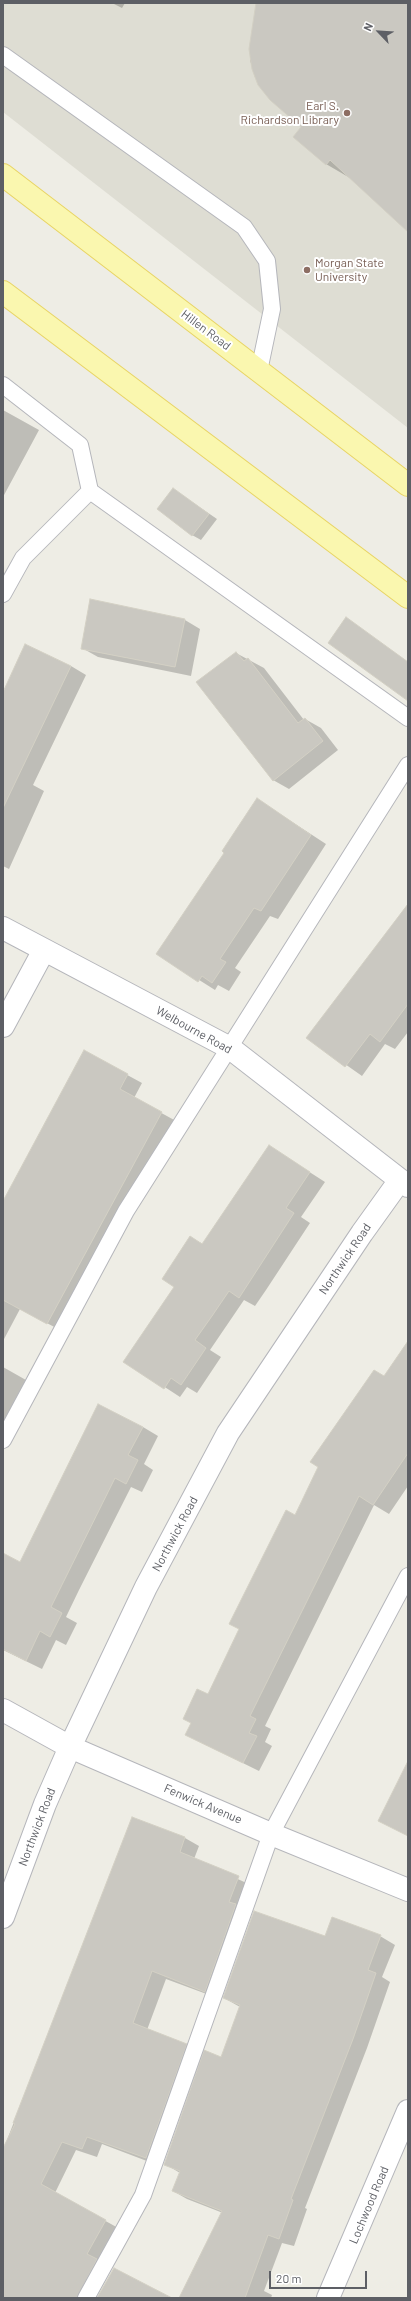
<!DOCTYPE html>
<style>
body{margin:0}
#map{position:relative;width:411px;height:2301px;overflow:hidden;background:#eeede5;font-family:Barlow,sans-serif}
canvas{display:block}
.frame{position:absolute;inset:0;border:4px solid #5d5f65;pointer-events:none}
.north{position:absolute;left:359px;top:12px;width:40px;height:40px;-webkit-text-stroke:3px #fff;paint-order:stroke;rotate:295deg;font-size:11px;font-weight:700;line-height:16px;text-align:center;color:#5d5f65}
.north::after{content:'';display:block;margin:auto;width:14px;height:18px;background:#5d5f65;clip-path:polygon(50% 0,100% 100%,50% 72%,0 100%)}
.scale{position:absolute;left:269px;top:2271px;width:98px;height:18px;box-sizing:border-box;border:2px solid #5d5f65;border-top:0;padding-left:5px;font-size:12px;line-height:14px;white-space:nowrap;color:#5d5f65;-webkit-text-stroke:3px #fff;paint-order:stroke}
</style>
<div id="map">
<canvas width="411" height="2301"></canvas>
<div class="frame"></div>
<div class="north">N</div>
<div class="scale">20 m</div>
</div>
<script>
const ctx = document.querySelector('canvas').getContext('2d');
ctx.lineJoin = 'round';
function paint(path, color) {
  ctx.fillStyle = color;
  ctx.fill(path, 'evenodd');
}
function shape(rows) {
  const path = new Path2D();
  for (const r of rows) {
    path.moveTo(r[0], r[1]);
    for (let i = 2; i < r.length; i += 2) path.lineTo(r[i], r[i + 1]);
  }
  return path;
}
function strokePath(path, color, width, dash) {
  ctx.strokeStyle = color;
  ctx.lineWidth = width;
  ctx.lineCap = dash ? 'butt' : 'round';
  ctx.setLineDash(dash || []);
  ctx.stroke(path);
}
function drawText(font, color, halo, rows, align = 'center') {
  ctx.font = font + ' Barlow,sans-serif';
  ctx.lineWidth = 4;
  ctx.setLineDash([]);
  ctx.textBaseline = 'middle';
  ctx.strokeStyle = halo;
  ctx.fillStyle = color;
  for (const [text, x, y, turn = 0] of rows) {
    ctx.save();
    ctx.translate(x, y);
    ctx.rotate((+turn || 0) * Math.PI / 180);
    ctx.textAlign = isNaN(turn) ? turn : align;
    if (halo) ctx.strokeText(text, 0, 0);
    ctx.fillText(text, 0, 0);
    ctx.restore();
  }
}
paint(shape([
 [3,3,408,3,408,428,3,112]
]), '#deddd3');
paint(shape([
 [112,3,125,3,122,8],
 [257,3,408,3,408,230,350,178,326,164,303,127,255,77,250,60,251,38],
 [3,410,39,430,3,497],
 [173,489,217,519,201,540,192,535],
 [346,619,408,662,408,699],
 [185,620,200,629,191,676,98,657,82,648],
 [236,653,264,668,304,720,305,719,321,728,338,750,289,789,273,780],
 [71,666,86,675,33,785,44,791,9,869,3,866,3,695],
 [257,799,326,844,278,919,270,916,235,968,241,972,229,991,218,985,215,990,158,954,226,852],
 [408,904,408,1032,395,1049,385,1044,362,1076,308,1038],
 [85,1052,142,1083,134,1098,176,1121,62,1331,20,1309,3,1341,3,1204],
 [269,1146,325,1182,301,1217,310,1223,266,1290,255,1306,244,1300,210,1350,221,1357,197,1393,187,1387,180,1397,125,1361,175,1287,190,1237,203,1244],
 [408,1342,408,1486,389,1514,374,1505,265,1726,271,1729,265,1742,272,1746,259,1771,202,1743,208,1695,296,1516],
 [3,1367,33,1384,3,1440],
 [143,1427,158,1436,144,1464,153,1470,142,1492,131,1487,79,1590,66,1617,77,1623,66,1645,56,1640,42,1669,3,1650,3,1597],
 [133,1818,185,1838,199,1846,194,1859,253,1886,220,1999,166,1979,147,2030,186,2045,200,2053,160,2166,102,2144,97,2157,76,2150,55,2193,120,2229,94,2298,3,2298,3,2150],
 [380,1936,395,1945,382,1977,390,1982,367,2048,305,2208,307,2209,294,2246,282,2243,264,2291,272,2295,271,2298,180,2298,223,2213,187,2199,173,2191,180,2173,165,2164,222,2058,240,2007,224,1998,325,1937]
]), '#0003');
const building = shape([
 [256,3,408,3,408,232,330,160,326,165,293,137,301,127,270,100,258,85,252,69,249,49,256,3],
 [173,488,209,514,192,536,157,509,173,488],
 [90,599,185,619,175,667,81,649,90,599],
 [346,617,408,662,408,701,328,643,346,617],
 [25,644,71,666,3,808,3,692,25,644],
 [236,652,244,661,248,658,298,723,305,718,323,741,273,781,196,682,236,652],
 [257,798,311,835,261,911,254,908,220,959,226,962,212,983,202,976,198,982,156,954,224,853,222,851,257,798],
 [408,904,408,1004,380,1042,370,1034,345,1067,306,1038,408,904],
 [84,1050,128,1074,120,1089,162,1112,47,1324,3,1300,3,1201,84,1050],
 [269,1145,310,1172,286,1208,294,1213,239,1298,229,1291,212,1316,195,1340,206,1348,181,1385,171,1378,164,1389,123,1362,174,1287,162,1279,190,1236,202,1244,269,1145],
 [408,1341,408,1453,373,1505,359,1496,250,1716,256,1719,249,1733,257,1736,243,1763,185,1735,191,1723,183,1719,197,1689,208,1694,239,1629,229,1624,286,1510,295,1515,318,1467,310,1462,374,1370,384,1376,408,1341],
 [98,1404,143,1427,128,1455,138,1460,126,1484,115,1478,51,1607,62,1613,50,1637,40,1631,26,1661,3,1649,3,1553,20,1562,98,1404],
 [408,1761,408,1836,378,1821,408,1761],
 [132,1817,185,1837,180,1852,239,1876,229,1902,236,1904,205,1992,152,1971,133,2023,187,2044,146,2158,87,2137,82,2149,62,2142,41,2184,106,2220,87,2254,97,2259,77,2298,3,2298,3,2148,15,2124,13,2123,132,1817],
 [254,1911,325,1936,332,1917,381,1935,368,1970,376,1973,353,2039,291,2199,293,2200,279,2239,268,2235,245,2298,179,2298,222,2211,172,2191,180,2171,164,2165,204,2050,221,2057,240,2005,223,1998,254,1911],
 [114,2268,172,2298,97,2298,114,2268]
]);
paint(building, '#cac8c1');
strokePath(building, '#d3d0c4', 1);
const lane = shape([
 [3,55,244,227,267,261,272,309,259,371],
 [3,385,80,445,90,491,408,718],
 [3,594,23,558,90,491],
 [3,1440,126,1211,408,765],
 [86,2298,143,2195,271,1834,408,1576]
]);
const street = shape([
 [3,928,230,1048,408,1186],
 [3,1026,44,950],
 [3,1710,70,1747,271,1834,408,1890],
 [3,1917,45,1804,70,1747,146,1587,228,1433,362,1233,400,1180],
 [328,2298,408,2111]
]);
const primary = shape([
 [3,175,408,485],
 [3,292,408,597]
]);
strokePath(lane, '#b5b6bb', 18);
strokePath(street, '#b5b6bb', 24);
strokePath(primary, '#e8d464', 24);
strokePath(lane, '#fff', 16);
strokePath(street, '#fff', 22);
strokePath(primary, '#faf7af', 22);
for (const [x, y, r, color] of [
 [347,113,4,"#8d6e63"],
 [307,270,4,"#8d6e63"]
]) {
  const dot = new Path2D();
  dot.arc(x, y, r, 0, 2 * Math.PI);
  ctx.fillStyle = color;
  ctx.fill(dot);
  strokePath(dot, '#fff', 1.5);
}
drawText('12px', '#785e54', '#fff', [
 ["Earl S.",339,106],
 ["Richardson Library",339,120],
 ["Morgan State",315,263,"left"],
 ["University",315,277,"left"]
], 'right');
drawText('12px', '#5d5f65', '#fff', [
 ["Hillen Road",206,330,37],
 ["Welbourne Road",194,1030,29],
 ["Northwick Road",345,1259,-56],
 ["Northwick Road",175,1534,-62],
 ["Fenwick Avenue",203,1804,23],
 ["Northwick Road",37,1827,-69],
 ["Lochwood Road",369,2205,-67]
]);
</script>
